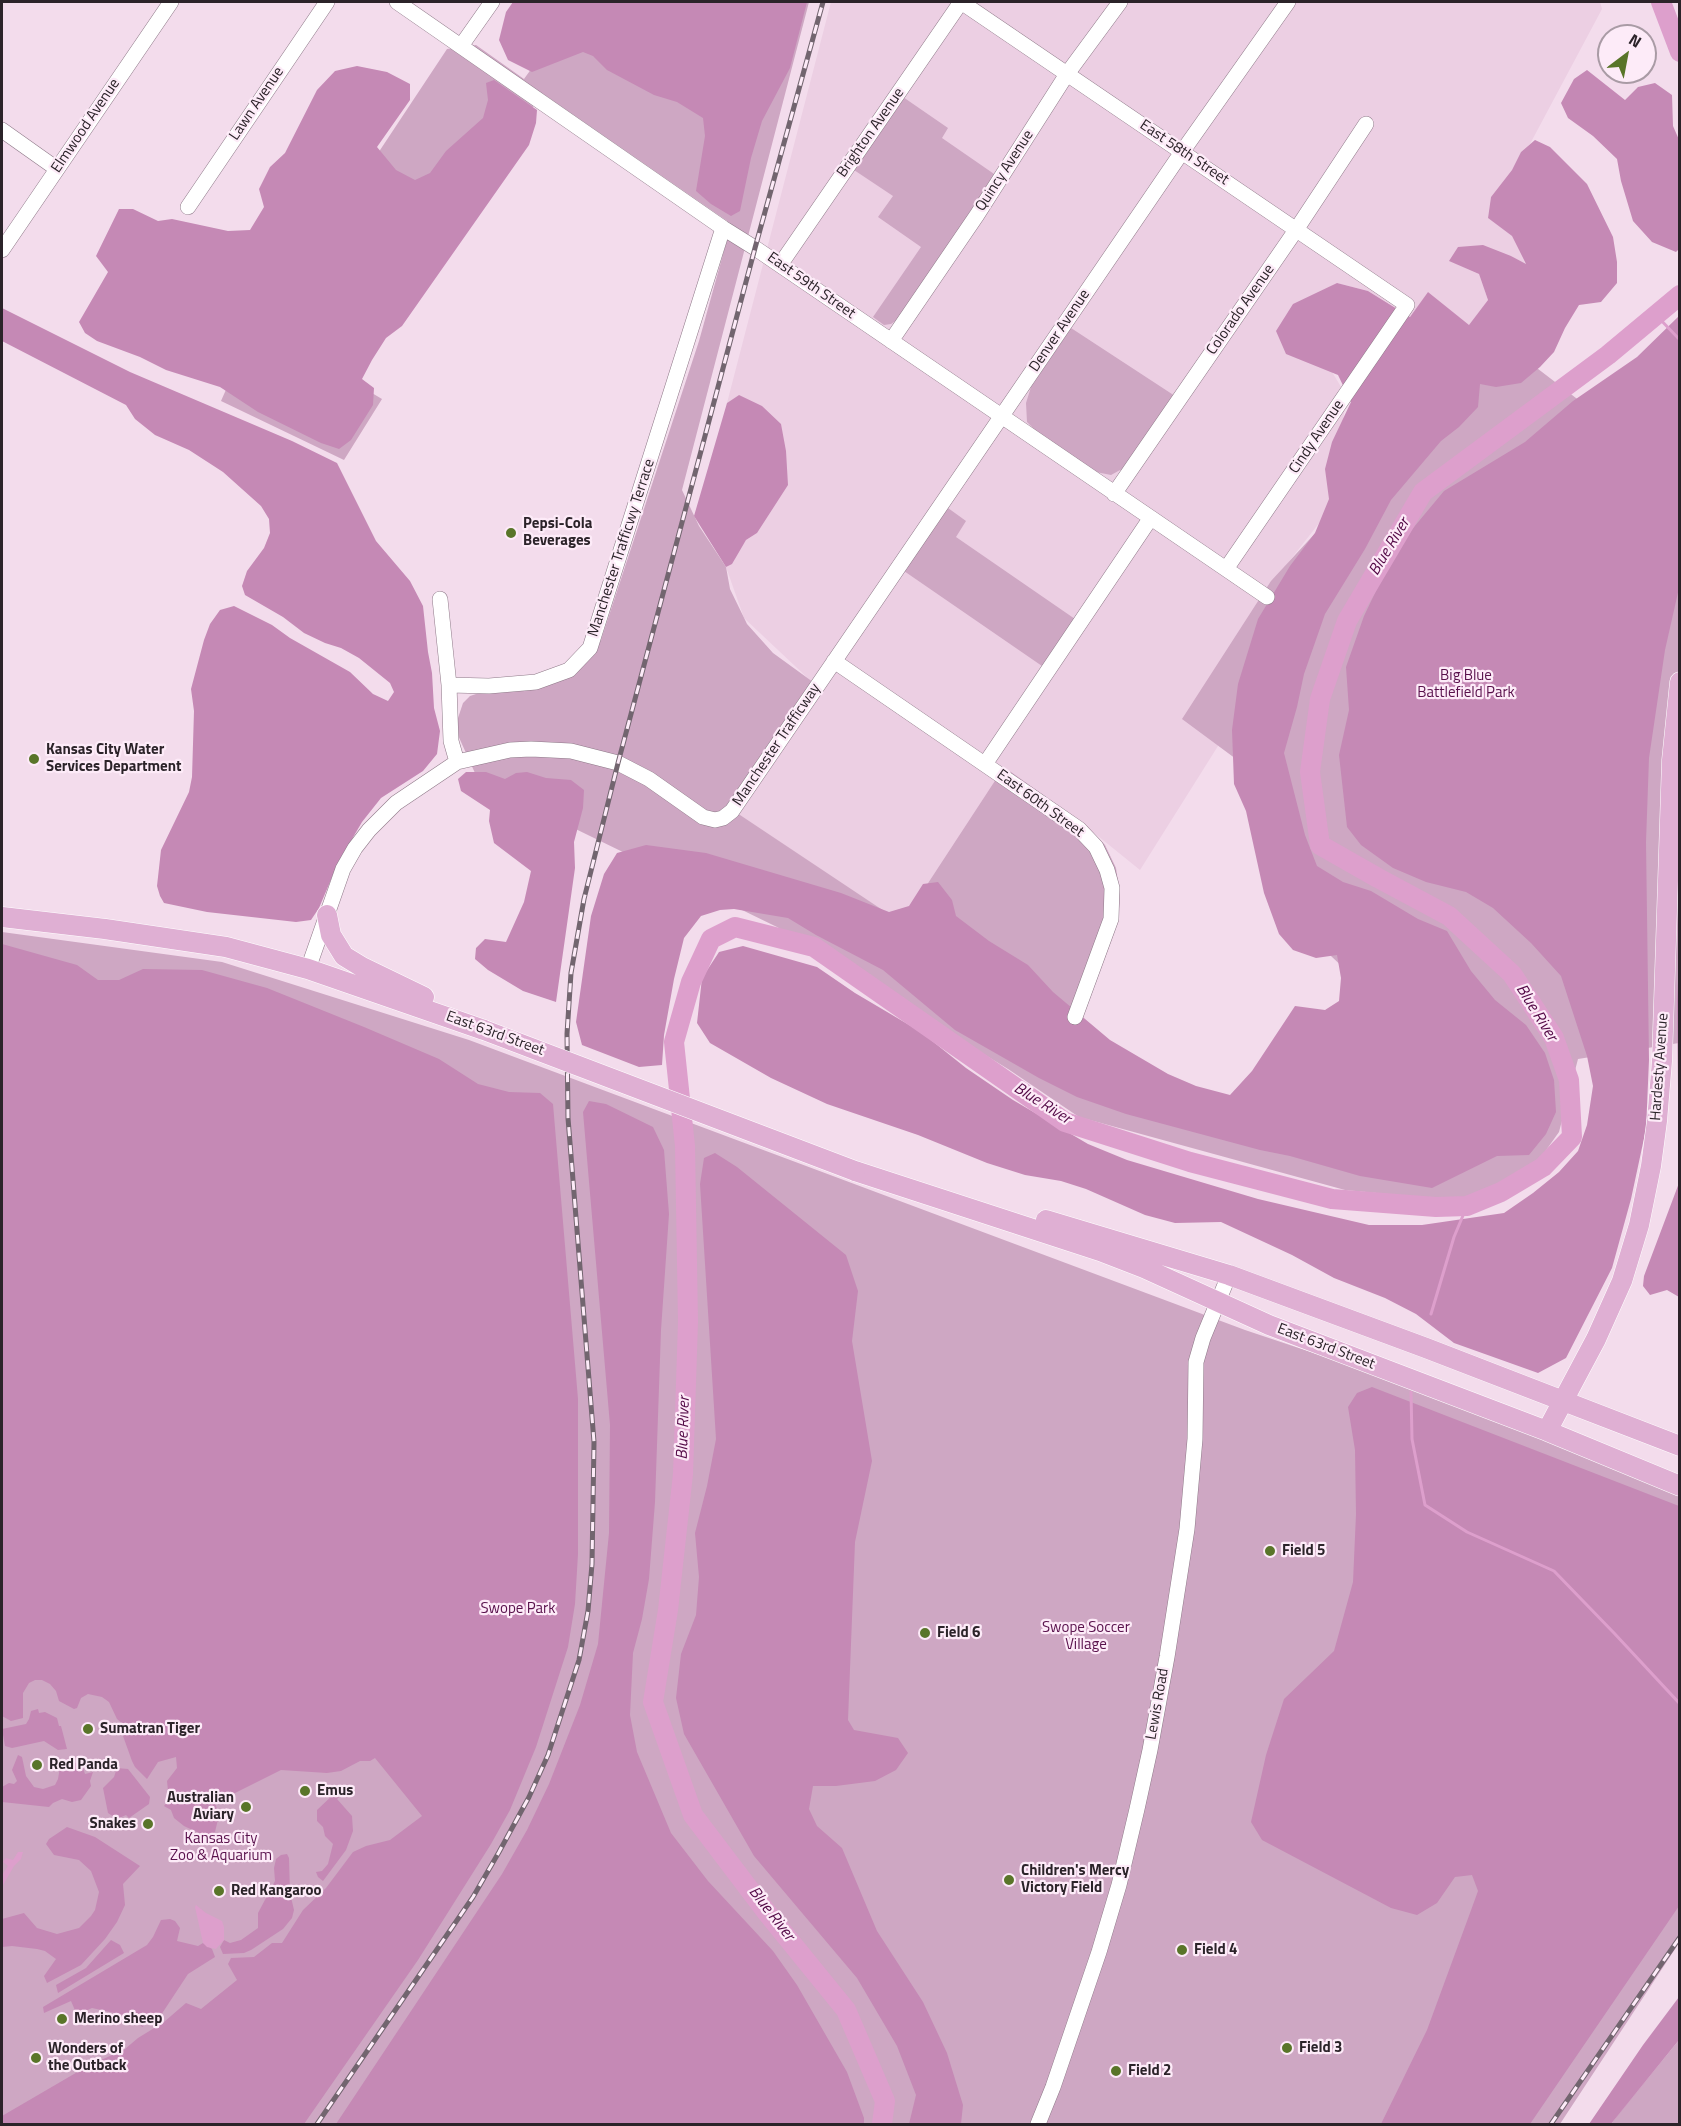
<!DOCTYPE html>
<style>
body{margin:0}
#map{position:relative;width:1681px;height:2126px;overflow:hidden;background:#f3dcec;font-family:"Titillium Web",sans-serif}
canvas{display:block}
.frame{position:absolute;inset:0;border:3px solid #2b2329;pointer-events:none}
.north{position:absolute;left:1597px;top:24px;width:60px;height:60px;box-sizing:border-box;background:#fdebf8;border:2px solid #a99ba5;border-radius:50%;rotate:32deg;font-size:16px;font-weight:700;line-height:24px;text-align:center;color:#2b2329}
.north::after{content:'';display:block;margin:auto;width:21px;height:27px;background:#597529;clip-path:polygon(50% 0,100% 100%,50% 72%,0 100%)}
</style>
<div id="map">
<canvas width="1681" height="2126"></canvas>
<div class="frame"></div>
<div class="north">N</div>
</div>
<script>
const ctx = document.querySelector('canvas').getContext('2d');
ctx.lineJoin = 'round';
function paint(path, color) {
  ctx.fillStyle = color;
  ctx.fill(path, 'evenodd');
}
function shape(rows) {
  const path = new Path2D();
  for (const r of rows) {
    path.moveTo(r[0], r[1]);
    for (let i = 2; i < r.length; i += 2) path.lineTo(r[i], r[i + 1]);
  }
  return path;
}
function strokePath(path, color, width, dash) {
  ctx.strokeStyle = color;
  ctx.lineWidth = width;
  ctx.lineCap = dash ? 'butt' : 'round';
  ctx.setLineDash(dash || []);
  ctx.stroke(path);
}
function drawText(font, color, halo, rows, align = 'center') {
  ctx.font = font + ' "Titillium Web",sans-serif';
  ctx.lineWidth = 4.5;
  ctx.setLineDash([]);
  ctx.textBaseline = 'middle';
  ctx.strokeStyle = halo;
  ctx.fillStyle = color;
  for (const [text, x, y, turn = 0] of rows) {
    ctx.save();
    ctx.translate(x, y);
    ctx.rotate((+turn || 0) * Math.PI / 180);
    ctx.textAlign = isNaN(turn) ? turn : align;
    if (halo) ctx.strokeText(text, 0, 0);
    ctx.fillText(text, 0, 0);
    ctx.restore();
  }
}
paint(shape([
 [831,2,1600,2,1602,9,1530,144,1521,152,1512,170,1491,197,1488,218,1512,236,1526,265,1511,256,1450,261,1479,274,1488,300,1469,326,1428,292,1411,317,1368,291,1337,283,1310,297,1278,335,1332,372,1346,395,1334,504,1259,600,1218,746,1140,870,1093,832,902,924,732,811,813,683,744,618,726,567,746,540,757,533,739,395,727,403]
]), '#eccfe3');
paint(shape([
 [579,2,809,2,682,490,699,526,726,567,730,589,747,624,773,653,813,682,728,807,902,923,1004,767,1087,826,1105,845,1116,868,1120,895,1118,922,1076,1036,1235,1133,1369,992,1274,902,1282,793,1182,719,1271,581,1468,368,1499,339,1679,477,1679,1043,1578,1059,1559,1132,1519,1188,1482,1203,1345,1190,1079,1117,1008,1069,777,927,479,782,457,733,457,721,463,703,470,696,482,692,578,671,590,659,601,640,699,341,727,240,730,223,542,93,355,383,382,399,344,460,221,401,247,342,292,283,447,49,476,45,524,79],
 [903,97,948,128,942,138,997,176,900,318,891,324,884,325,873,317,921,247,878,217,893,196,854,170],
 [1071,328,1175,396,1122,469,1111,475,1096,472,1043,438,1027,422,1026,403,1031,387],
 [948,508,966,521,956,537,1075,619,1042,666,904,571],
 [2,932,222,962,469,1040,1245,1330,1547,1431,1679,1486,1679,1943,1560,2124,2,2124],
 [1679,2040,1679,2124,1611,2124,1617,2116]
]), '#cea7c3');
paint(shape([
 [513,2,807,2,790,68,762,121,751,158,740,211,731,216,711,204,696,191,705,136,703,118,677,102,654,95,607,70,593,56,583,52,532,72,508,60,499,40,506,12],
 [357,66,387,72,410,84,410,100,377,147,396,170,415,180,430,173,446,151,483,118,488,100,486,83,494,80,537,110,536,123,529,145,402,326,386,338,372,360,362,379,374,388,373,405,351,440,339,449,321,443,258,412,220,387,166,370,140,357,97,341,85,333,79,322,108,272,96,256,119,209,133,209,158,221,172,219,228,231,250,230,264,207,259,189,270,167,285,153,317,90,335,71],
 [1587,70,1625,100,1638,87,1655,83,1672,95,1673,126,1680,142,1680,248,1676,252,1652,242,1633,221,1621,181,1617,159,1593,136,1568,118,1561,103,1574,79],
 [1535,140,1550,147,1587,184,1613,237,1617,262,1617,283,1601,302,1579,305,1565,328,1554,352,1540,367,1521,383,1496,387,1480,384,1478,407,1459,427,1441,441,1391,500,1365,549,1325,614,1304,674,1297,707,1284,753,1305,835,1317,866,1343,882,1371,891,1418,919,1447,931,1471,971,1495,1000,1526,1025,1545,1053,1554,1080,1556,1112,1546,1134,1529,1155,1497,1156,1432,1188,1360,1176,1290,1156,1260,1150,1126,1114,1077,1097,1039,1078,955,1030,883,970,816,935,788,918,734,909,720,910,701,916,684,938,674,979,664,1035,662,1065,639,1067,582,1045,576,1022,591,916,604,874,617,853,646,845,706,853,841,893,889,912,909,906,923,884,938,882,952,900,956,916,989,941,1028,965,1053,992,1110,1040,1168,1074,1196,1086,1230,1095,1252,1071,1295,1006,1325,1010,1339,1001,1341,978,1337,955,1316,958,1293,950,1279,934,1264,893,1246,811,1234,784,1232,730,1238,684,1258,619,1290,566,1315,533,1329,499,1325,469,1332,442,1351,402,1338,375,1286,354,1276,331,1293,304,1337,283,1368,291,1410,317,1428,292,1469,325,1488,300,1479,274,1449,261,1458,247,1483,245,1511,256,1526,264,1512,236,1488,218,1491,197,1512,170,1521,152],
 [2,308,130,372,292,441,337,463,376,541,410,581,423,606,428,652,432,673,434,708,440,731,437,754,423,771,381,798,362,822,338,863,319,908,311,920,296,922,207,912,164,903,160,896,157,886,161,850,189,792,192,777,194,711,191,689,204,640,210,624,220,610,234,606,272,625,290,638,350,672,373,694,388,701,394,692,390,683,359,658,341,648,325,643,304,633,283,617,245,595,242,586,247,571,264,548,270,533,269,519,261,506,223,472,189,450,155,435,135,419,126,405,2,341],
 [1679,316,1679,588,1665,650,1649,758,1646,842,1649,1060,1646,1129,1631,1199,1612,1268,1566,1358,1538,1373,1454,1343,1416,1314,1385,1298,1334,1278,1292,1255,1221,1222,1175,1223,1145,1215,1086,1189,1061,1181,1025,1175,987,1163,918,1135,827,1104,771,1078,710,1043,697,1023,702,978,719,952,743,946,817,967,855,993,921,1032,966,1068,1013,1100,1088,1144,1127,1160,1258,1199,1369,1225,1422,1225,1504,1213,1533,1193,1559,1172,1578,1151,1587,1125,1593,1086,1587,1056,1561,976,1531,943,1493,908,1466,892,1426,882,1393,868,1361,845,1347,827,1339,755,1349,710,1346,667,1364,616,1384,574,1404,539,1444,491,1525,442,1573,401,1637,357],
 [739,395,762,406,781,424,786,451,788,485,757,533,746,540,732,564,726,567,694,516,727,403],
 [466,772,486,772,505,779,516,773,527,772,546,778,571,780,584,790,583,808,574,842,575,868,556,1002,523,991,488,970,475,959,476,948,485,939,506,942,524,902,531,871,494,843,489,821,490,810,461,791,458,779],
 [2,944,77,965,98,980,119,980,143,969,202,970,267,988,364,1027,439,1059,478,1084,509,1092,540,1093,553,1104,578,1399,578,1554,575,1604,568,1647,536,1747,510,1810,491,1844,418,1960,304,2124,2,2124,2,2116,86,2067,125,2049,138,2038,164,2022,186,2003,201,2009,237,1980,228,1964,231,1958,254,1957,272,1943,282,1943,303,1910,326,1888,353,1852,366,1846,390,1840,422,1816,375,1758,370,1761,360,1761,341,1771,327,1773,281,1770,215,1803,219,1815,215,1832,209,1835,201,1834,184,1826,174,1818,171,1810,164,1806,169,1800,167,1781,177,1768,176,1757,158,1762,147,1779,135,1767,132,1761,123,1736,123,1724,117,1719,109,1702,102,1697,88,1694,81,1698,77,1708,74,1709,59,1701,56,1691,50,1684,42,1680,35,1680,29,1683,23,1693,23,1718,11,1721,2,1716],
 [1679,959,1680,959,1679,1175,1677,1001],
 [589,1101,606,1104,653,1127,664,1150,669,1214,661,1330,655,1502,649,1579,642,1619,633,1653,630,1715,637,1752,671,1833,708,1881,773,1951,797,1985,847,2072,864,2118,864,2124,336,2124,502,1874,527,1830,549,1784,580,1705,598,1644,609,1533,610,1425,583,1112],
 [715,1153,737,1167,846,1255,858,1291,852,1341,872,1461,855,1542,848,1720,854,1730,898,1738,908,1753,896,1770,875,1781,836,1786,813,1786,809,1809,817,1826,842,1848,877,1931,923,2002,947,2053,963,2105,961,2124,909,2124,916,2095,897,2046,857,1978,754,1856,684,1734,676,1698,681,1654,696,1615,699,1577,695,1533,707,1486,716,1439,700,1184,704,1158],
 [1679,1183,1679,1297,1667,1290,1650,1295,1643,1286,1644,1276],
 [1372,1387,1679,1506,1679,1906,1530,2124,1381,2124,1427,2030,1470,1913,1478,1891,1472,1875,1455,1877,1437,1903,1417,1915,1391,1908,1262,1840,1251,1822,1266,1755,1284,1699,1334,1651,1353,1582,1356,1514,1355,1450,1348,1407,1357,1393],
 [38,1709,39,1713,45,1712,57,1718,59,1726,61,1726,67,1749,58,1750,44,1741,12,1748,5,1746,2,1729,26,1724,29,1719,31,1711],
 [18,1755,22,1757,26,1776,34,1787,43,1789,55,1785,58,1779,61,1761,73,1757,74,1762,83,1768,85,1774,93,1772,90,1781,91,1786,81,1800,72,1802,62,1799,53,1803,49,1807,2,1802,2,1787,9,1783,14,1784,17,1781,12,1770],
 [117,1768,128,1769,150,1797,149,1804,129,1818,126,1815,117,1819,108,1813,103,1788,114,1777],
 [336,1792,340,1796,337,1799,352,1816,353,1831,346,1850,323,1881,318,1877,316,1872,322,1871,328,1864,333,1844,325,1836,323,1827,317,1821,317,1810],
 [67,1827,95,1837,140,1866,123,1884,125,1905,117,1922,105,1939,81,1965,47,1983,44,1976,56,1959,45,1951,37,1949,12,1946,2,1947,2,1919,24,1913,37,1928,57,1934,79,1928,91,1916,95,1910,99,1892,91,1871,79,1860,54,1855,46,1844,49,1839],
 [287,1854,289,1858,290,1893,294,1910,292,1918,283,1929,251,1950,244,1953,223,1954,220,1947,224,1940,230,1943,241,1940,258,1928,258,1913,275,1881,274,1868,276,1859,281,1855],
 [170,1919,175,1921,180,1928,177,1941,198,1946,203,1943,212,1949,215,1957,188,1974,161,2015,142,2027,137,2018,92,2008,77,2015,71,2001,44,2013,43,2007,147,1945,153,1937,161,1920],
 [111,1940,120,1945,124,1953,58,1993,56,1985,86,1968],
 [1679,1997,1679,2040,1611,2124,1589,2124,1643,2045]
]), '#c589b5');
paint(shape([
 [18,1852,23,1852,21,1859,14,1866,2,1887,2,1875,8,1866,3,1862,6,1858,13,1860],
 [196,1905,206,1913,222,1921,224,1927,224,1940,216,1949,207,1947,203,1943,195,1907]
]), '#dd9fcc');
strokePath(shape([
 [1656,315,1680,340],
 [1431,1314,1454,1237,1467,1206],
 [1411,1392,1412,1439,1425,1505,1467,1532,1554,1571,1614,1633,1680,1704]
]), '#dd9fcc', 3);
strokePath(shape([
 [1661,2,1680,52],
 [882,2124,885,2101,846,2010,768,1914,693,1815,653,1702,668,1610,683,1474,688,1322,685,1146,674,1042,691,982,711,939,735,927,814,947,1065,1122,1190,1162,1332,1199,1436,1207,1467,1206,1501,1192,1543,1167,1572,1137,1569,1080,1554,1038,1512,974,1449,916,1378,878,1320,845,1310,772,1320,699,1347,621,1423,492,1608,355,1680,295]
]), '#dd9fcc', 20);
const minor = shape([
 [397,2,723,228,755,248,1267,597],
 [961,2,1407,305,1226,569],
 [461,46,492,2],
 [2,130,57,169],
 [188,207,327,2],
 [2,250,171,2],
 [780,265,961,2],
 [891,341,977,215,1067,74,1120,2],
 [1114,494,1296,230,1366,124],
 [440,599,449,685],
 [834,661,1079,829,1096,847,1107,870,1112,888,1111,919,1075,1017],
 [457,762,451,741,449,685,489,686,536,682,569,670,590,648,723,228],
 [985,764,1150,519],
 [308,969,343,869,355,848,369,830,396,803,457,762,510,750,531,749,571,751,618,763,649,779,703,817,715,820,723,818,732,811,1182,152,1288,2],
 [1038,2124,1053,2087,1099,1952,1119,1885,1137,1809,1150,1750,1167,1657,1187,1529,1195,1439,1196,1362,1203,1338,1229,1275]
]);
const major = shape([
 [327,915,331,935,344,956,362,967,424,997],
 [2,917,105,929,226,947,308,969,484,1030],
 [855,1171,1100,1251,1144,1268,1269,1325,1547,1431,1680,1486],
 [1046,1220,1229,1275,1426,1348,1680,1446],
 [1547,1431,1596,1339,1622,1281,1639,1225,1651,1166,1657,1121,1662,1061,1672,760,1680,682]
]);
strokePath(minor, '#8e7988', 16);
strokePath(major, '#fff', 21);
strokePath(minor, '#fff', 15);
strokePath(major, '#dfafd3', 20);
const rail = shape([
 [317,2124,473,1897,499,1852,529,1797,548,1755,579,1660,588,1611,592,1564,594,1442,568,1118,567,1034,571,973,584,899,618,763,755,248,823,2],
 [1551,2124,1680,1937]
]);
strokePath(rail, '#72656f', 5);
strokePath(rail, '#fdebf8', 3, [9]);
const majorBridge = shape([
 [484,1030,855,1171]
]);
strokePath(majorBridge, '#fff', 21, []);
strokePath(majorBridge, '#dfafd3', 20);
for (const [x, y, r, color] of [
 [511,533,6,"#597529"],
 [34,759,6,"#597529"],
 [1270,1551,6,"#597529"],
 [925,1633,6,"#597529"],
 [88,1729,6,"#597529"],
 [37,1765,6,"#597529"],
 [305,1791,6,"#597529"],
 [246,1807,6,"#597529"],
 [148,1824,6,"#597529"],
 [1009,1880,6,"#597529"],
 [219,1891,6,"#597529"],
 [1182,1950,6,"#597529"],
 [62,2019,6,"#597529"],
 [1287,2048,6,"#597529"],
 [36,2058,6,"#597529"],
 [1116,2071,6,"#597529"]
]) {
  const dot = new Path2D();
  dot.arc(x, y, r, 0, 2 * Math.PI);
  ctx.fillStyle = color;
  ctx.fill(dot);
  strokePath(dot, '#fdebf8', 2);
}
drawText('15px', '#2b2329', '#fdebf8', [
 ["Lawn Avenue",257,104,-56],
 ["Elmwood Avenue",86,126,-56],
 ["Brighton Avenue",871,133,-55],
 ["East 58th Street",1184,153,34],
 ["Quincy Avenue",1005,171,-57],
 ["East 59th Street",811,286,35],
 ["Colorado Avenue",1241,310,-55],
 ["Denver Avenue",1060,331,-56],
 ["Cindy Avenue",1317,437,-56],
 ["Manchester Trafficwy Terrace",622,548,-72],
 ["Manchester Trafficway",777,745,-56],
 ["East 60th Street",1040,804,36],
 ["East 63rd Street",495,1034,20],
 ["Hardesty Avenue",1660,1067,-86],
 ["East 63rd Street",1326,1347,21],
 ["Lewis Road",1158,1704,-80]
]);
drawText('bold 15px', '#2b2329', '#fdebf8', [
 ["Pepsi-Cola",523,524],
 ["Beverages",523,541],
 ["Kansas City Water",46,750],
 ["Services Department",46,767],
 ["Field 5",1282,1551],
 ["Field 6",937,1633],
 ["Sumatran Tiger",100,1729],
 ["Red Panda",49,1765],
 ["Emus",317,1791],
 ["Australian",234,1798,"right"],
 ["Aviary",234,1815,"right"],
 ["Snakes",136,1824,"right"],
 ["Children's Mercy",1021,1871],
 ["Victory Field",1021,1888],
 ["Red Kangaroo",231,1891],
 ["Field 4",1194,1950],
 ["Merino sheep",74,2019],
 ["Field 3",1299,2048],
 ["Wonders of",48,2049],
 ["the Outback",48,2066],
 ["Field 2",1128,2071]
], 'left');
drawText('15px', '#59114c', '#fdebf8', [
 ["Big Blue",1466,676],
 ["Battlefield Park",1466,693],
 ["Swope Park",518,1609],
 ["Swope Soccer",1086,1628],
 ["Village",1086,1645],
 ["Kansas City",221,1839],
 ["Zoo & Aquarium",221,1856]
]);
drawText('italic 16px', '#530946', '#fdebf8', [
 ["Blue River",1390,547,-59],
 ["Blue River",1536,1013,58],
 ["Blue River",1042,1104,32],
 ["Blue River",684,1428,-88],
 ["Blue River",771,1914,52]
]);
</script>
